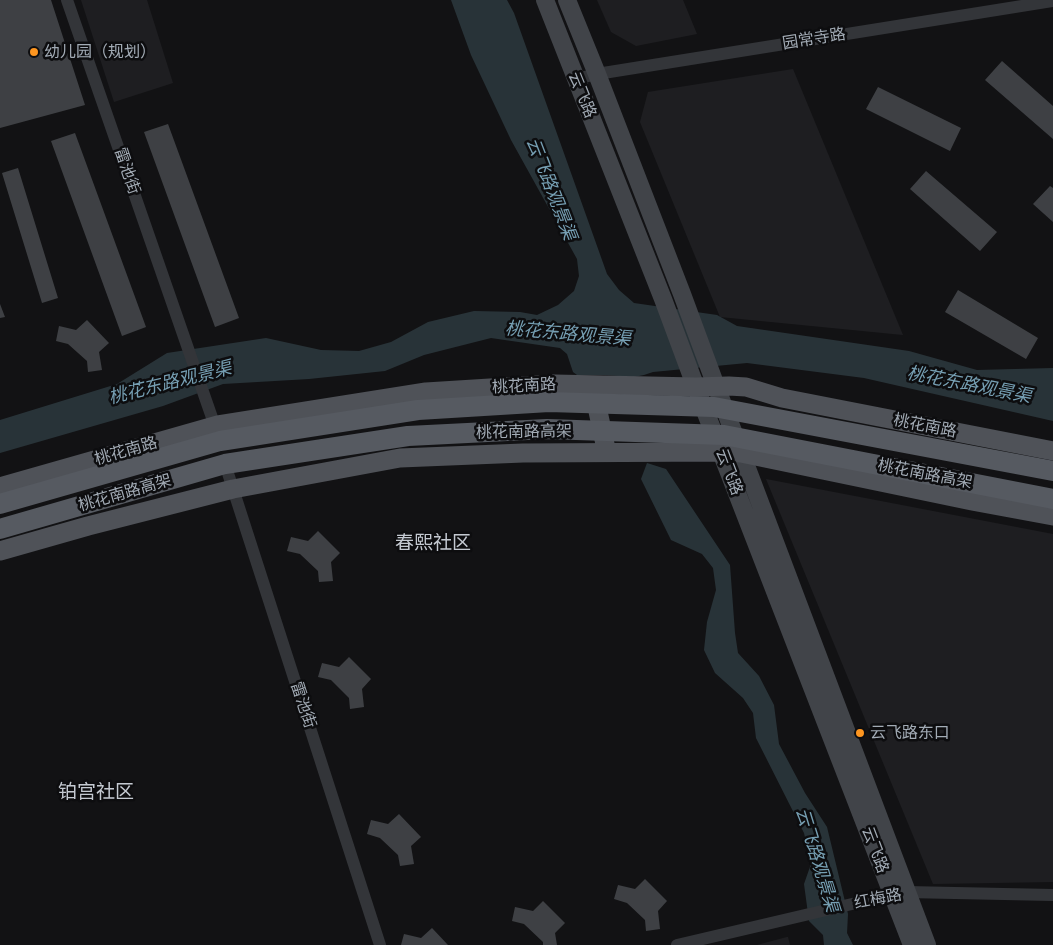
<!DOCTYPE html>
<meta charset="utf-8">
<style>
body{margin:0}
canvas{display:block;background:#121214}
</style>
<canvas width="1053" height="945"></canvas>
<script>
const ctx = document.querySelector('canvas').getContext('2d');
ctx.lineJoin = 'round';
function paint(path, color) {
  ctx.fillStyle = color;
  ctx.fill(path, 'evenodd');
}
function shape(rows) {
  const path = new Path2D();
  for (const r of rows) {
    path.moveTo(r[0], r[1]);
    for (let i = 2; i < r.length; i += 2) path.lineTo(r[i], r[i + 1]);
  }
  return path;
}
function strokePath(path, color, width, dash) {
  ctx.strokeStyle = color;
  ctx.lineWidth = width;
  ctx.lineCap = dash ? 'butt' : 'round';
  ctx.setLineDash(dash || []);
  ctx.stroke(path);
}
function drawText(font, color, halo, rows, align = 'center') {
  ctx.font = font + ' Inter,"Noto Sans SC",sans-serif';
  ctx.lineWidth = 5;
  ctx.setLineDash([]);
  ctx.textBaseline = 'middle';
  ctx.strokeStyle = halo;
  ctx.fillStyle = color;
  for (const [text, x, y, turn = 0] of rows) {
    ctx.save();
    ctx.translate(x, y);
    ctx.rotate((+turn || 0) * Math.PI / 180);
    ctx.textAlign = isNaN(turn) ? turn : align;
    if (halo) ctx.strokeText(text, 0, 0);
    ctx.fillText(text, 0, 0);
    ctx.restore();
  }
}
paint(shape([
 [81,0,147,0,173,83,114,102],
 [597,0,683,0,697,34,636,46,611,32],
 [793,69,903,335,720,317,640,122,648,92],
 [766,479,1053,534,1053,882,933,884],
 [788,937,790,945,757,945,787,937]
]), '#1e1e21');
paint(shape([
 [451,0,507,0,514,13,607,274,619,290,634,303,717,315,737,326,909,351,977,370,1053,368,1053,421,864,378,747,363,653,372,644,375,634,377,603,375,577,375,573,372,567,354,560,348,491,338,424,355,385,371,309,379,223,384,163,406,0,453,0,420,117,384,167,353,266,338,321,350,359,351,391,342,428,322,474,311,520,312,537,315,558,305,574,291,579,276,577,259,511,140,471,55],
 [647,463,666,469,730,565,735,633,738,653,759,676,774,705,779,744,805,793,827,827,848,914,847,933,853,945,824,945,823,935,809,921,804,884,811,864,804,833,756,738,753,713,743,698,715,673,704,650,707,622,716,590,713,568,702,554,671,540,641,479]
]), '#283338');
paint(shape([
 [0,0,51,0,85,105,0,128],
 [1002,61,1053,106,1053,139,985,80],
 [878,87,961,128,950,151,866,109],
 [168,124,239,318,215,327,144,132],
 [75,133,146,327,122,336,51,141],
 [18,168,58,298,42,303,2,173],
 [926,171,997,232,980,251,910,189],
 [1050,186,1053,188,1053,222,1033,204],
 [958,290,1038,338,1026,359,945,312],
 [0,304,5,317,0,318],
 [87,320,109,343,99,352,102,370,88,372,87,361,68,344,56,341,59,326,76,330],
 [318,531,340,553,331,562,333,581,319,582,318,571,300,554,287,551,291,537,308,541],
 [349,657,371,679,362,689,364,707,350,709,349,698,331,680,318,677,322,663,339,667],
 [399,814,421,837,411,846,414,864,400,866,398,855,380,838,367,834,371,820,388,824],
 [645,879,667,901,658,911,660,929,646,931,645,920,627,903,614,899,618,885,635,889],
 [543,901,565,923,555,933,557,945,543,945,543,942,524,924,512,921,515,907,533,911],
 [432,928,448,945,401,945,404,934,421,938]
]), '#3e4044');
strokePath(shape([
 [67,0,217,432],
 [576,79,597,74,1053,1],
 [225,464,380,945],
 [677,945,852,904,906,892,1053,895]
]), '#333539', 12);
strokePath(shape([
 [545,0,663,299,692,377,912,945],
 [567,0,597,74,682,294,716,386,927,945]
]), '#414449', 18);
strokePath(shape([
 [593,388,605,444],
 [0,487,218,425,426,392,554,384,696,387,729,386,746,387,782,398,1053,451],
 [0,551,88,526,233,489,400,458,523,453,721,452,741,453,972,501,1053,516]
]), '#4f5258', 19);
strokePath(shape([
 [0,504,220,441,418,410,549,402,714,407,1053,471],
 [0,529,225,464,408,436,547,429,724,435,1053,499]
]), '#565a61', 20);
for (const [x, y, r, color] of [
 [34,52,5,"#fe9620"],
 [860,733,5,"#fe9620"]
]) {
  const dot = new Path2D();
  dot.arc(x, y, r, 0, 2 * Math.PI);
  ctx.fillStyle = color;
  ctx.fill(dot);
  strokePath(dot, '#0d0d0f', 2);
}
drawText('16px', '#a2abb5', '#0d0d0f', [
 ["园常寺路",814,39,-9],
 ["云飞路",582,95,68],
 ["雷池街",127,171,71],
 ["桃花南路",524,386,-3],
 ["桃花南路",925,426,11],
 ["桃花南路高架",524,432,-1],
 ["桃花南路",126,451,-16],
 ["云飞路",729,472,69],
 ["桃花南路高架",925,474,11],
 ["桃花南路高架",125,493,-16],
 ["雷池街",303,705,72],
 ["云飞路",875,850,69],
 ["红梅路",878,899,-11]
]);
drawText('16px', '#a2abb5', '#0d0d0f', [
 ["幼儿园（规划）",44,52],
 ["云飞路东口",870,733]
], 'left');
drawText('italic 18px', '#769fb3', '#0d0d0f', [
 ["云飞路观景渠",551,189,69],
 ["桃花东路观景渠",568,334,5],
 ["桃花东路观景渠",170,383,-14],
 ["桃花东路观景渠",969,385,11],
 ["云飞路观景渠",817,860,73]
]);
drawText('19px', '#c4c9d1', '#0d0d0f', [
 ["春熙社区",433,543],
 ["铂宫社区",96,792]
]);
</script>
